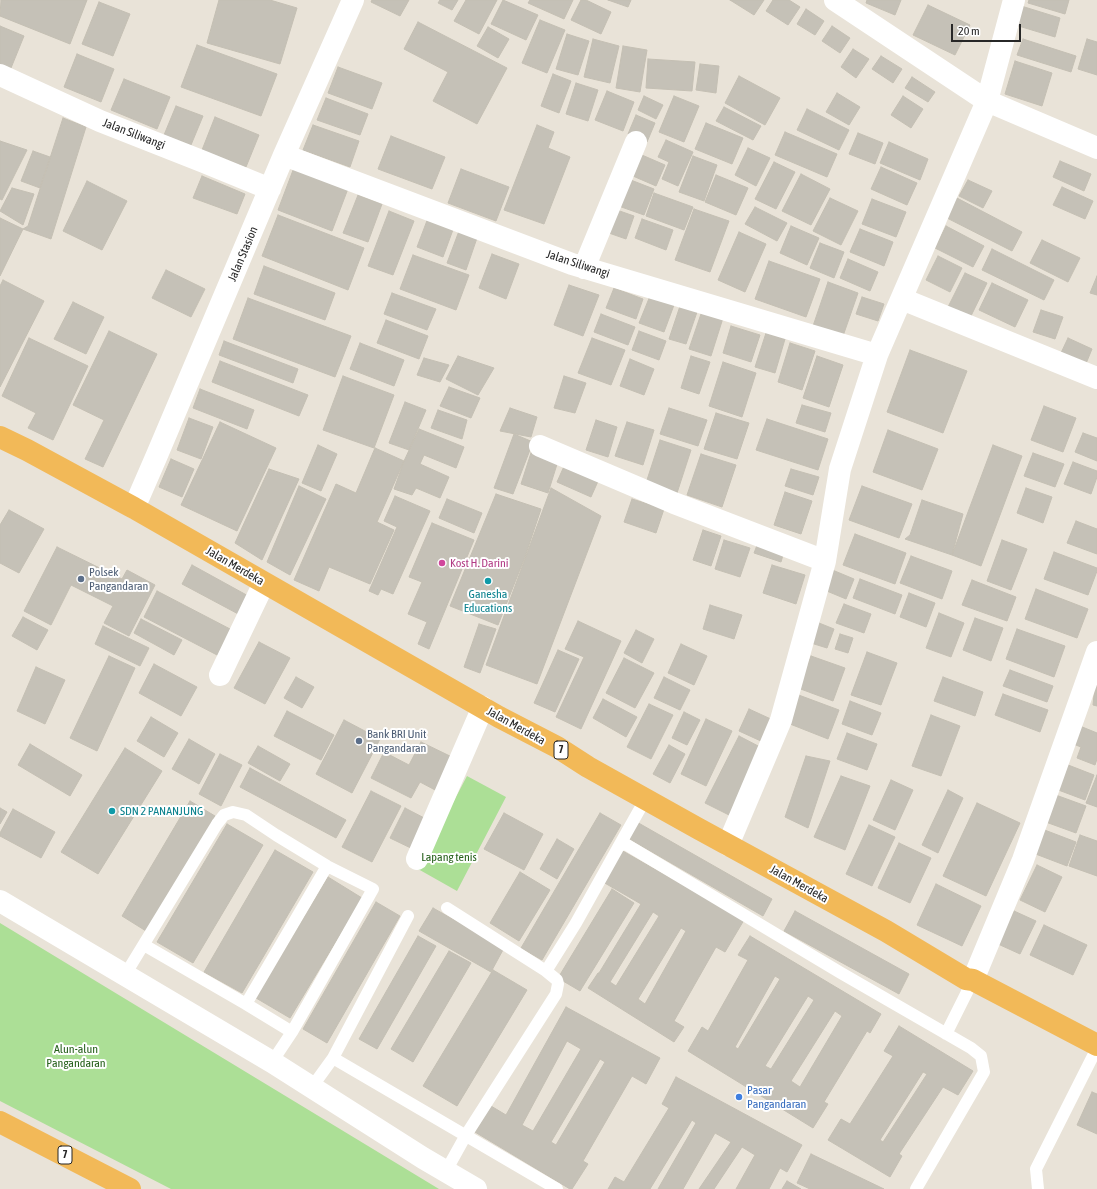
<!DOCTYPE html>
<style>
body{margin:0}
#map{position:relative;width:1097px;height:1189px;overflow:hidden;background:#e9e3d8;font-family:"Asap Condensed",sans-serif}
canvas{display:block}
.scale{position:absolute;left:951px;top:24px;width:70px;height:18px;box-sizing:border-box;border:2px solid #272727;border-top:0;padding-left:5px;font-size:12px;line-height:14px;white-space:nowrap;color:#272727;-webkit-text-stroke:3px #fff;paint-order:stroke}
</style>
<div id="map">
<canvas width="1097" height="1189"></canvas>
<div class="scale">20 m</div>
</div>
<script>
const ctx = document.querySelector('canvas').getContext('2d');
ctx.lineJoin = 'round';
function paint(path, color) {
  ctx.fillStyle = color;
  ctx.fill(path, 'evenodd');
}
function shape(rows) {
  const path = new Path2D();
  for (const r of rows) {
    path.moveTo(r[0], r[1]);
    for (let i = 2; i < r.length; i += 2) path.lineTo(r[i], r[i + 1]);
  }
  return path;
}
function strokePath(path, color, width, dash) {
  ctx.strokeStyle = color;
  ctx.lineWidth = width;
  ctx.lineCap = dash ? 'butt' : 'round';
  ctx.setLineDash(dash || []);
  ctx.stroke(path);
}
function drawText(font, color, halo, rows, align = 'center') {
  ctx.font = font + ' "Asap Condensed",sans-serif';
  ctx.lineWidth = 4;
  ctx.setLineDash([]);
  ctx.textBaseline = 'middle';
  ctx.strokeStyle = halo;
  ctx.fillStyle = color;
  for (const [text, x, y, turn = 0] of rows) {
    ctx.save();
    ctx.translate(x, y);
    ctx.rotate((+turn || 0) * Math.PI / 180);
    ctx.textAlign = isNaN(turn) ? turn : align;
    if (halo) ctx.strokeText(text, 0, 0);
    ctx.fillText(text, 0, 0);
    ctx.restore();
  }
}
paint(shape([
 [467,776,506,797,457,891,418,869],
 [0,923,439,1189,171,1189,0,1101]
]), '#acdf96');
const building = shape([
 [1,0,87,0,70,44,0,16,1,0],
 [219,0,270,0,297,8,280,64,207,43,219,0],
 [372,0,409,0,400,16,371,2,372,0],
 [440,0,458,0,452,10,438,3,440,0],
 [466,0,497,0,479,34,454,21,466,0],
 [503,0,538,15,526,40,491,24,503,0],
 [530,0,573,0,564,19,528,3,530,0],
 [581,0,586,0,611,12,601,34,571,20,581,0],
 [608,0,631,0,628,7,608,0],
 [730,0,764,0,754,15,730,0],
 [773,0,789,0,800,7,788,25,766,11,773,0],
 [867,0,901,0,895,15,866,3,867,0],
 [1029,0,1069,0,1065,14,1028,3,1029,0],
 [99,2,130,14,113,56,82,44,99,2],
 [928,5,970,25,955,55,913,35,928,5],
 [1018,5,1060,18,1055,37,1012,24,1018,5],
 [806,9,824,21,815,35,797,24,806,9],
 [540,20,565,30,547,73,522,63,540,20],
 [418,22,507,68,477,124,433,101,448,72,404,49,418,22],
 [0,26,24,36,11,68,0,64,0,26],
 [832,26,850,38,840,53,822,41,832,26],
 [488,27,509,39,498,58,477,46,488,27],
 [567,34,589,41,578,75,556,69,567,34],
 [593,39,619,46,610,83,584,77,593,39],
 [1023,39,1076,56,1071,72,1017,55,1023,39],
 [1087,39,1097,42,1097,75,1078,69,1087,39],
 [197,45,277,74,261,116,181,87,197,45],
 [623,46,647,50,640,92,616,88,623,46],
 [853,49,869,59,856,78,841,67,853,49],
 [77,54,114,69,101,102,64,87,77,54],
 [881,56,902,69,893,83,872,69,881,56],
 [648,59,695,62,692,91,646,88,648,59],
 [1015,61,1052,73,1042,106,1005,94,1015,61],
 [700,64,719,66,716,93,696,90,700,64],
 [338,67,382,83,372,109,328,93,338,67],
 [553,74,571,81,559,113,541,106,553,74],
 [739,76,780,98,765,125,725,103,739,76],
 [912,77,935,92,928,102,905,88,912,77],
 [124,79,170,97,157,129,111,110,124,79],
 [576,83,598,90,588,121,566,114,576,83],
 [607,91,634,102,623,131,595,120,607,91],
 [837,93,860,107,849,125,826,112,837,93],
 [644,96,663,105,656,119,638,110,644,96],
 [674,96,699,106,684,142,659,132,674,96],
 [903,96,923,109,911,128,891,115,903,96],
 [326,98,368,114,360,135,317,120,326,98],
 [176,106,203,116,191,145,164,135,176,106],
 [724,107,761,126,753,140,716,121,724,107],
 [807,109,849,130,839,150,797,130,807,109],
 [636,115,655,123,647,142,628,134,636,115],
 [215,117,259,135,246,167,202,150,215,117],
 [63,118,86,127,51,239,23,229,28,226,63,118],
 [706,123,743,138,732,164,695,149,706,123],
 [313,125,359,141,350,167,303,150,313,125],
 [537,125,554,132,548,148,570,157,544,224,504,210,537,125],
 [785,132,837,154,827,177,775,155,785,132],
 [858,133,883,143,875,164,849,154,858,133],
 [391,136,445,157,432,189,378,169,391,136],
 [666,140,693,152,678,186,662,179,669,162,658,157,666,140],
 [0,141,27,150,2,200,0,199,0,141],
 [889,142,928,159,920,180,880,163,889,142],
 [748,148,770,158,756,186,735,175,748,148],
 [33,151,50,157,40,188,21,181,33,151],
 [635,152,665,165,656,186,626,173,635,152],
 [693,156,717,165,704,201,679,192,693,156],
 [1060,161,1091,174,1084,191,1053,177,1060,161],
 [774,162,795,172,776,209,755,199,774,162],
 [295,165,349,186,332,231,278,210,295,165],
 [881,167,917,183,907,205,871,189,881,167],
 [461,169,509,187,496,221,448,203,461,169],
 [801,174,830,189,811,225,782,211,801,174],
 [716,175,748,188,736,215,705,202,716,175],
 [202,176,245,194,237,214,193,198,202,176],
 [623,177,654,189,644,215,613,204,623,177],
 [968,180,992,191,983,208,959,196,968,180],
 [87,181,127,201,102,250,63,231,87,181],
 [1062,187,1093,201,1085,219,1053,205,1062,187],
 [12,188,34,194,23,225,0,211,12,188],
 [654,193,693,207,684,230,646,216,654,193],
 [358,195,382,204,368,242,343,233,358,195],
 [955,197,1022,232,1012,251,945,217,955,197],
 [830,198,858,211,841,245,813,231,830,198],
 [872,199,906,212,896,237,862,224,872,199],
 [755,207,787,223,777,241,745,224,755,207],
 [614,209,634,216,626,239,606,232,614,209],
 [694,209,729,221,710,272,675,260,694,209],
 [389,211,414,221,393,275,368,266,389,211],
 [278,215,364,248,348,290,262,256,278,215],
 [0,218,23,229,0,276,0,218],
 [428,218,454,227,443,257,417,247,428,218],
 [642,219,673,230,666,250,635,238,642,219],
 [791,226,819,238,807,265,780,253,791,226],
 [946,226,984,246,973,267,935,248,946,226],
 [860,229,893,242,884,266,850,252,860,229],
 [459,231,477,238,466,270,447,263,459,231],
 [739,232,766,244,745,292,718,280,739,232],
 [1042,240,1080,258,1068,282,1030,263,1042,240],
 [820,243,844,252,834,278,810,268,820,243],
 [992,249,1054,280,1044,300,982,270,992,249],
 [492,254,519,264,506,299,479,288,492,254],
 [413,255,469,275,456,310,400,289,413,255],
 [938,256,962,268,950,292,926,280,938,256],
 [848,259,878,272,870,291,840,278,848,259],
 [769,261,820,279,806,317,755,299,769,261],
 [264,266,335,293,325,320,254,294,264,266],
 [166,270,205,289,191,317,152,298,166,270],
 [965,273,987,283,970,318,948,307,965,273],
 [1097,276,1097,295,1090,293,1097,276],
 [3,280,44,301,0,387,0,286,3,280],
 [828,282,858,293,843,336,813,326,828,282],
 [992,283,1028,300,1015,327,979,310,992,283],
 [569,285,599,295,583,336,554,325,569,285],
 [614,288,643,299,636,319,606,308,614,288],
 [392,293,436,309,427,330,384,314,392,293],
 [650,296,674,305,664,332,639,323,650,296],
 [862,297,884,304,878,321,856,314,862,297],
 [248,298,351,336,335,377,233,339,248,298],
 [73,302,104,317,86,354,54,339,73,302],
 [680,306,697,312,686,344,669,339,680,306],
 [1041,310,1063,317,1055,339,1033,332,1041,310],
 [702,311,723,318,711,356,689,349,702,311],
 [601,314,635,327,628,345,594,332,601,314],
 [386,320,428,336,419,359,377,343,386,320],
 [731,326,760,335,751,362,723,353,731,326],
 [109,331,157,354,103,467,85,459,104,420,73,405,109,331],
 [639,331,666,341,659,360,632,350,639,331],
 [766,333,785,339,775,373,755,367,766,333],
 [29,338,88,366,53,440,28,428,36,413,2,396,29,338],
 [592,338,625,350,611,385,578,373,592,338],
 [1068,338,1092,349,1085,366,1060,355,1068,338],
 [224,341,298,369,293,383,219,355,224,341],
 [360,343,404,360,394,386,350,369,360,343],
 [790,343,815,351,802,390,778,382,790,343],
 [910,350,967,371,943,433,887,412,910,350],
 [458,356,494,368,478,395,446,379,458,356],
 [691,356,710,362,699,394,681,388,691,356],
 [817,356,843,365,829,407,803,398,817,356],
 [424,358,449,365,440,382,417,375,424,358],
 [630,359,654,369,644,395,620,386,630,359],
 [220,361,308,395,299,416,212,382,220,361],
 [723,362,756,373,742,417,709,406,723,362],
 [343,376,394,395,374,448,323,430,343,376],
 [564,376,586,383,575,413,554,408,564,376],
 [449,387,480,398,471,418,440,406,449,387],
 [200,389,254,410,247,429,193,408,200,389],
 [405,402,426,410,409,450,389,443,405,402],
 [802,405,831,413,825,432,796,423,802,405],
 [1044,406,1076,418,1063,452,1031,440,1044,406],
 [510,408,537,417,531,437,500,431,510,408],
 [669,408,707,420,698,446,660,434,669,408],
 [438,410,467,420,462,439,431,428,438,410],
 [716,413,749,423,737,459,704,449,716,413],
 [189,418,213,427,201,459,177,450,189,418],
 [767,419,828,439,818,470,756,450,767,419],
 [596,420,617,427,608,457,586,450,596,420],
 [220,422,276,448,237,531,181,505,220,422],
 [627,422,654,430,643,465,615,456,627,422],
 [419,429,464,447,456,468,424,455,420,464,449,477,440,498,416,488,412,495,394,489,404,461,419,429],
 [888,430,938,449,922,490,873,472,888,430],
 [1083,433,1097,438,1097,461,1075,452,1083,433],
 [514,434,533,442,513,494,494,488,514,434],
 [660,440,691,450,677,493,646,483,660,440],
 [318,445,337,454,321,491,302,483,318,445],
 [993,445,1022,456,981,566,952,555,993,445],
 [375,448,404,461,377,522,394,530,370,584,329,567,319,591,294,580,336,484,356,493,375,448],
 [531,453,558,461,548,493,521,484,531,453],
 [1033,453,1064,464,1055,487,1024,476,1033,453],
 [701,454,736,465,722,507,687,495,701,454],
 [171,459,194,469,182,497,159,487,171,459],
 [1073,462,1097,471,1097,477,1091,494,1064,484,1073,462],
 [565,464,599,479,591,497,557,482,565,464],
 [269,469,299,479,262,560,235,543,269,469],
 [791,469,819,477,813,495,785,486,791,469],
 [299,486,326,499,290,575,267,562,299,486],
 [862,486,912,504,899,538,849,520,862,486],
 [551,488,601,516,537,684,486,665,551,488],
 [1026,488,1052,497,1043,523,1017,513,1026,488],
 [785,492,812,501,801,534,774,525,785,492],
 [496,494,541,509,525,557,498,625,450,606,496,494],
 [395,496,430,511,393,594,381,589,378,595,369,591,397,527,384,521,395,496],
 [447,499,482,513,474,533,439,518,447,499],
 [632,499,664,509,656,533,624,522,632,499],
 [922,500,963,514,952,555,905,539,910,535,922,500],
 [9,510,44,529,19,573,0,563,0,525,9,510],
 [1076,521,1097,529,1097,554,1067,543,1076,521],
 [432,523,474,540,429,649,418,644,427,622,408,614,422,582,409,577,432,523],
 [703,530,721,536,711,566,693,560,703,530],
 [855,534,906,553,895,584,843,565,855,534],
 [724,540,750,548,740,577,715,569,724,540],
 [759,540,785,548,781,562,754,553,759,540],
 [1002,540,1027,549,1011,590,987,581,1002,540],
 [57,547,122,579,127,570,155,585,129,636,104,623,113,606,71,585,51,625,24,611,57,547],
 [1054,552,1097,568,1097,571,1088,595,1044,579,1054,552],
 [911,556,952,571,942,599,900,583,911,556],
 [192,565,252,598,242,616,182,584,192,565],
 [772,565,805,575,796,604,763,593,772,565],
 [830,569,854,579,846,599,822,589,830,569],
 [860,579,902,595,895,614,853,598,860,579],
 [972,580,1016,597,1007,621,962,605,972,580],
 [1036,589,1088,609,1077,638,1025,619,1036,589],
 [157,591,232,630,219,656,144,617,157,591],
 [909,593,935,603,926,627,900,617,909,593],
 [844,604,871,614,864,633,836,623,844,604],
 [710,605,742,615,734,639,703,629,710,605],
 [939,613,964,623,951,657,926,648,939,613],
 [23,617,48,630,37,650,12,636,23,617],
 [975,618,1003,628,991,661,963,650,975,618],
 [141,619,182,640,174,655,134,633,141,619],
 [578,621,621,641,581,729,556,717,584,657,565,649,578,621],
 [819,623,834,629,827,648,811,643,819,623],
 [479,624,496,629,480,673,464,667,479,624],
 [103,626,149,648,140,666,95,644,103,626],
 [1017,629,1065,646,1054,677,1006,659,1017,629],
 [636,630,654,639,642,663,624,653,636,630],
 [840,634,853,638,848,653,835,649,840,634],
 [259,642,290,658,265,704,234,688,259,642],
 [681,644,707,656,694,685,668,673,681,644],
 [558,650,579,659,555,712,534,703,558,650],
 [867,652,897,663,881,705,851,695,867,652],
 [109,656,135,668,97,751,70,738,109,656],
 [811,656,845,668,833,701,798,688,811,656],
 [624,658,654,673,635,708,606,693,624,658],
 [154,664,197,687,181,716,139,693,154,664],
 [36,667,65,680,45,724,17,711,36,667],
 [1010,670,1053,686,1047,702,1003,686,1010,670],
 [296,677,314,687,302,708,284,698,296,677],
 [664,677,690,690,680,710,654,698,664,677],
 [943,677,983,692,975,716,934,701,943,677],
 [1095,684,1097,685,1097,706,1093,705,1095,684],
 [796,694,839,710,828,739,785,722,796,694],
 [1003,694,1048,710,1040,732,995,715,1003,694],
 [603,699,637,717,626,737,593,718,603,699],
 [850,701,881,713,872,735,842,724,850,701],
 [649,704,673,715,651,759,627,747,649,704],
 [749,709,773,720,763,742,739,731,749,709],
 [287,711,334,735,321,760,274,736,287,711],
 [684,712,700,720,687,745,672,738,684,712],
 [931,715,960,726,941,776,912,766,931,715],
 [151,717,178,733,164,757,137,741,151,717],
 [706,719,732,731,706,786,681,774,706,719],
 [344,720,380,739,352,793,316,774,344,720],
 [1075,724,1097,733,1097,759,1095,765,1077,758,1081,747,1068,742,1075,724],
 [847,733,877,744,867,770,837,759,847,733],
 [739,736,762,748,729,815,705,803,739,736],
 [189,739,215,754,199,784,172,769,189,739],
 [421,742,454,758,437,791,420,782,411,798,371,778,384,752,409,765,421,742],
 [30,744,82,775,70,796,18,765,30,744],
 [669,745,685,754,670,783,653,774,669,745],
 [258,746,290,764,280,781,248,763,258,746],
 [125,748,162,771,98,874,61,852,125,748],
 [220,754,242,765,221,806,199,794,220,754],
 [806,756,830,761,808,828,785,817,806,756],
 [1063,763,1094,775,1085,800,1053,788,1063,763],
 [250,768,346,820,336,838,240,787,250,768],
 [1097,775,1097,807,1086,803,1097,775],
 [841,776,870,786,845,850,814,837,841,776],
 [891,780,913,790,895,830,873,820,891,780],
 [948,790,963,798,938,853,922,845,948,790],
 [371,791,401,806,372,862,342,847,371,791],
 [1053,794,1086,806,1076,833,1043,821,1053,794],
 [190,801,215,816,146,931,122,916,190,801],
 [977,803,1020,823,986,896,943,876,977,803],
 [0,808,7,812,0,824,0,808],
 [405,808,432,822,417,851,390,838,405,808],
 [13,809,55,832,41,858,0,836,0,833,13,809],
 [504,813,543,834,524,870,484,849,504,813],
 [600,813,621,825,542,960,521,948,600,813],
 [635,821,772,899,763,916,626,837,635,821],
 [227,824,263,845,193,963,157,942,227,824],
 [869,825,895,837,872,886,846,874,869,825],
 [1042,829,1076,842,1067,866,1033,853,1042,829],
 [1080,835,1097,841,1097,876,1069,866,1080,835],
 [557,839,574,849,557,879,540,869,557,839],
 [899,843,931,858,910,903,878,888,899,843],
 [275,850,313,872,242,993,204,972,275,850],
 [621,850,744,920,725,952,716,947,674,1021,684,1027,674,1042,588,988,598,973,599,973,641,904,603,882,621,850],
 [653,912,659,916,616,986,610,982,653,912],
 [681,928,686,931,645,1004,638,999,681,928],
 [1037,865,1062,877,1045,912,1020,900,1037,865],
 [520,872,550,890,519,941,490,923,520,872],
 [328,877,362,898,290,1018,256,998,328,877],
 [936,884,981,906,962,946,917,925,936,884],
 [612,889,634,903,580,991,558,978,612,889],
 [376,902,400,916,327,1043,303,1029,376,902],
 [433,908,504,948,491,972,419,931,433,908],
 [795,911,909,974,899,994,784,931,795,911],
 [1014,911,1036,921,1020,954,998,944,1014,911],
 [1044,925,1087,945,1073,975,1030,955,1044,925],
 [418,936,436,946,377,1049,359,1039,418,936],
 [750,936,881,1014,870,1033,867,1031,824,1102,828,1104,813,1128,688,1051,702,1027,708,1031,748,960,738,955,750,936],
 [775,976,780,979,738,1049,735,1047,775,976],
 [808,996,814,1000,771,1069,765,1066,808,996],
 [835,1011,842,1016,800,1087,791,1081,835,1011],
 [449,951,471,963,413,1062,391,1049,449,951],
 [493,970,527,990,457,1106,423,1086,493,970],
 [566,1007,660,1058,646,1084,632,1076,583,1161,588,1164,572,1189,570,1189,475,1132,491,1106,506,1115,566,1007],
 [567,1041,581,1049,533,1131,522,1125,567,1041],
 [600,1059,605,1062,556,1145,551,1142,600,1059],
 [899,1026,973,1071,958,1095,943,1087,899,1154,902,1156,890,1177,828,1140,841,1119,850,1124,893,1056,884,1051,899,1026],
 [923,1072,927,1074,883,1142,880,1140,923,1072],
 [676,1077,802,1145,787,1172,780,1168,769,1189,736,1189,755,1155,742,1147,714,1189,699,1189,731,1142,715,1133,683,1189,658,1189,696,1123,692,1120,650,1189,608,1189,615,1177,624,1182,669,1108,662,1104,676,1077],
 [1092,1092,1097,1094,1097,1134,1077,1125,1092,1092],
 [811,1154,884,1189,810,1189,797,1183,811,1154],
 [787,1181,801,1189,782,1189,787,1181]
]);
paint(building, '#c5c1b7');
strokePath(building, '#c4bfb3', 1);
strokePath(shape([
 [619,846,646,798],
 [447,908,546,971],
 [144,945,246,1004,327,866],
 [125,975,217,824,224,815,233,812,246,815,276,835,327,866,373,889,292,1032,246,1004],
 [946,1034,973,980],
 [333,1058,557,1189],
 [272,1062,292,1032],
 [312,1087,333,1058,408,916],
 [446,1171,466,1135,556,994,558,984,557,980,546,971,576,923,619,846,622,844,627,845,841,973,971,1048,981,1056,984,1072,916,1189],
 [1038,1189,1036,1169,1097,1048]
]), '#fff', 12);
strokePath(shape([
 [835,0,987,101,1097,148],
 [0,75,100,121,204,162,270,189],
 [284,155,572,264,877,355],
 [584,268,636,142],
 [902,299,1097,378],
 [540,446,674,503,825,561],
 [134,508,157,455,284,155,353,0],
 [220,675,264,583],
 [728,845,781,720,825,561,840,469,877,355,987,101,1014,0],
 [417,859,483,707],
 [0,901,272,1062,423,1158,476,1189],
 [973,980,1023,860,1097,652]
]), '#fff', 22);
strokePath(shape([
 [0,437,27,450,134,508,499,717,557,747,588,767,699,829,886,931,966,979,973,980,1097,1045],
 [0,1122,130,1189]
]), '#f2b958', 22);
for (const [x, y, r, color] of [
 [442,563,4,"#d1479c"],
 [81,579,4,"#5c6f8a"],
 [488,581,4,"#0f9aa8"],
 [359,741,4,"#5c6f8a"],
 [112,811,4,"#0f9aa8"],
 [739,1097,4,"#3f7fe0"]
]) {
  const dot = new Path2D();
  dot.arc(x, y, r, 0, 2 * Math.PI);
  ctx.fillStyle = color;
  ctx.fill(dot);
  strokePath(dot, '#fff', 1.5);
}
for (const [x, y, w] of [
 [561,750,14],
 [65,1155,14]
]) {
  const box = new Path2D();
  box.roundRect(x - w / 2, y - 9, w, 18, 3);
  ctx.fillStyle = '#fff';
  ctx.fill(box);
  strokePath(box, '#272727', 1);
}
drawText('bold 11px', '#272727', null, [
 ["7",561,750],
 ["7",65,1155]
]);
drawText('12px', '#272727', '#fff', [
 ["Jalan Siliwangi",134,134,21],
 ["Jalan Stasion",243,254,-67],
 ["Jalan Siliwangi",578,264,18],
 ["Jalan Merdeka",235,566,30],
 ["Jalan Merdeka",516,726,29],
 ["Jalan Merdeka",799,884,29]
]);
drawText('12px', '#b23c85', '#fff', [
 ["Kost H. Darini",450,563]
], 'left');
drawText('12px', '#4e5e75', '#fff', [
 ["Polsek",89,572],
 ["Pangandaran",89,586],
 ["Bank BRI Unit",367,734],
 ["Pangandaran",367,748]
], 'left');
drawText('12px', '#0d838f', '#fff', [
 ["Ganesha",488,594],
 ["Educations",488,608],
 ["SDN 2 PANANJUNG",120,811,"left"]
]);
drawText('12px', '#26601b', '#fff', [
 ["Lapang tenis",449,857],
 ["Alun-alun",76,1049],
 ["Pangandaran",76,1063]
]);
drawText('12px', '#366cbe', '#fff', [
 ["Pasar",747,1090],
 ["Pangandaran",747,1104]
], 'left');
</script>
